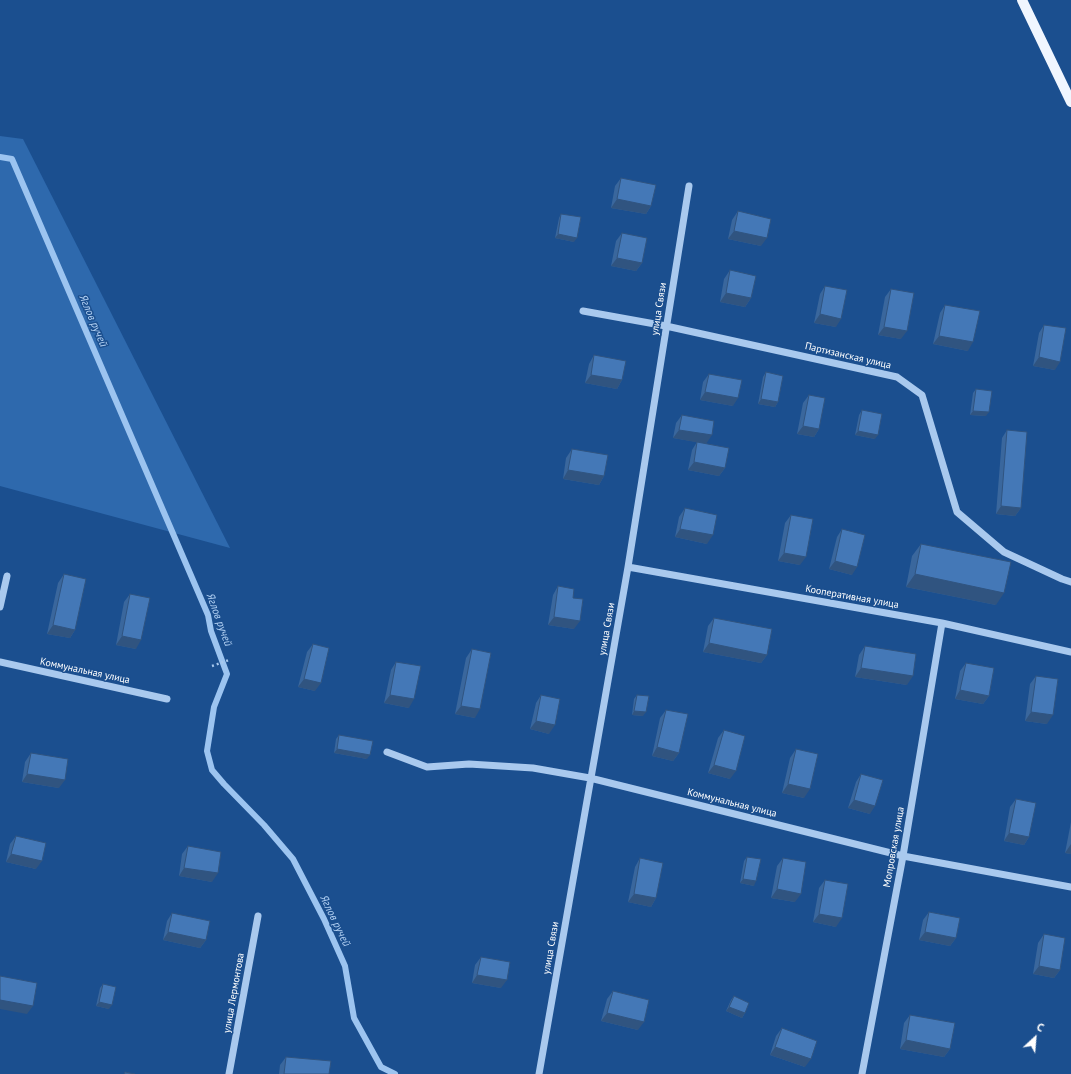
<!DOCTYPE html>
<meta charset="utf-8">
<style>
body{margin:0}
#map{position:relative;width:1071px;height:1074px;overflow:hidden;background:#1b4f8f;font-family:"PT Sans",sans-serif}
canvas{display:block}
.north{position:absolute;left:1015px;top:1018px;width:40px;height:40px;-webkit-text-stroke:3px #1b4f8f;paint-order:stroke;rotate:26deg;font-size:11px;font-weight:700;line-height:16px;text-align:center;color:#fff}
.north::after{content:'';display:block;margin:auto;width:14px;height:18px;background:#fff;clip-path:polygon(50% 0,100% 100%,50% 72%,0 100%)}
</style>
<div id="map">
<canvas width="1071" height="1074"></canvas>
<div class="north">С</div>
</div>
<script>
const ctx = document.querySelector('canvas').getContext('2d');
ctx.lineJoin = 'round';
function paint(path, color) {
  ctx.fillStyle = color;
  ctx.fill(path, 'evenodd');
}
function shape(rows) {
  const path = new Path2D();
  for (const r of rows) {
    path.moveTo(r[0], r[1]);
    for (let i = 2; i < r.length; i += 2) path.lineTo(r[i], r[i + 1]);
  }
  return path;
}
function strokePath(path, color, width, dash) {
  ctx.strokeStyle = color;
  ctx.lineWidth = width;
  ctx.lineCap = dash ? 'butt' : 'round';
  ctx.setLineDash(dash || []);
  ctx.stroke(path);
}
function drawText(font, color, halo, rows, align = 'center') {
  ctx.font = font + ' "PT Sans",sans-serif';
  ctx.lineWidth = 3;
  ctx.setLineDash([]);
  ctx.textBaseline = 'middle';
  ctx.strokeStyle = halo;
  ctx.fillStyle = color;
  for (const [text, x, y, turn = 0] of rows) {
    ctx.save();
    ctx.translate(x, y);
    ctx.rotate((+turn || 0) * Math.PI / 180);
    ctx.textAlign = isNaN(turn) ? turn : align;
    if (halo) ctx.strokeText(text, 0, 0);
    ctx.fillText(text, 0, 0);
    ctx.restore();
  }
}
paint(shape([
 [0,136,23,139,230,548,0,486]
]), '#2e69ad');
strokePath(shape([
 [0,157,12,159,208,615,211,631,227,674,214,707,207,751,212,770,224,784,264,825,293,859,324,919,345,966,354,1018,381,1067,395,1074]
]), '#9cc4f0', 6);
strokePath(shape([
 [212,666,229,660]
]), '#a9c9ee', 2.5, [2, 3]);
strokePath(shape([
 [583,311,666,326,897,377,922,395,957,512,1004,552,1062,579,1071,582],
 [628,567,942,623,1071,652],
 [0,607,7,576],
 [0,662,167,699],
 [387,752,427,767,469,764,533,768,590,778,903,856,1071,887],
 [229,1074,258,916],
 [539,1074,628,567,689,186],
 [862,1074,903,856,942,623]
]), '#a9c9ee', 7);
strokePath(shape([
 [1022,0,1071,102]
]), '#f0f6ff', 10);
paint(shape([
 [621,178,651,206,646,214,611,208,615,186],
 [738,211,761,246,728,239,732,220],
 [561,214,574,242,555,238,559,218],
 [622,233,642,263,636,271,611,266,616,241],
 [730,270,751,298,745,307,720,302,724,279],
 [825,286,836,327,814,323,820,294],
 [891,289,901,339,878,335,885,297],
 [945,305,968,351,933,344,940,313],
 [1044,325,1055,370,1033,366,1039,333],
 [594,355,622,380,617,389,585,383,589,364],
 [766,372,778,402,775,407,758,404,763,377],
 [709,374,733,406,700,400,703,382],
 [976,389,986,416,970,415,973,393],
 [809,395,819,429,814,437,797,434,803,403],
 [862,410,875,439,855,435,859,415],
 [682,415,706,444,725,468,719,476,688,470,692,450,697,442,673,438,676,423],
 [1007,430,1021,508,1015,516,996,514,1002,438],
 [572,449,604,476,599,485,563,479,566,458],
 [685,508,707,544,675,537,679,517],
 [791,515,800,565,778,561,785,523],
 [842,529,852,575,829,569,837,537],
 [921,544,996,605,906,587,912,556],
 [64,574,75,630,70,638,47,634,58,583],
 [558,586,573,598,574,629,548,625,553,595],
 [130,594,136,649,116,645,124,602],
 [714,618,767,655,761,663,703,652,708,626],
 [313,644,315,691,298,687,307,652],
 [865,646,907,685,855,677,859,655],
 [472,649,475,718,455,714,466,658],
 [396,662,409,708,384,703,391,670],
 [966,663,989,696,983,704,955,699,960,671],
 [1036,676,1047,724,1025,721,1030,684],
 [541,695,549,734,530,729,536,703],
 [637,695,643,716,632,715,634,699],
 [666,710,679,753,673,761,652,756,660,718],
 [724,730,730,779,708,773,718,738],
 [339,735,367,759,334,753,336,739],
 [796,749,804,798,782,793,790,758],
 [31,753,59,788,22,782,25,762],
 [861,774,870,814,848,808,856,782],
 [1016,799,1029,837,1024,845,1004,841,1010,807],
 [1071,822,1071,854,1065,853],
 [16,836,36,869,6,862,10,844],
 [188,846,212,882,179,876,182,854],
 [747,857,754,886,740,883,744,861],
 [640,858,656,898,651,907,628,902,635,867],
 [783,858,795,902,771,898,777,866],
 [825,880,836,927,813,922,819,888],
 [929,912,956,938,950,946,919,940,923,920],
 [172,913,206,940,200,948,163,940,167,921],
 [1044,934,1060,970,1054,978,1033,974,1038,943],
 [481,957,501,988,472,983,475,965],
 [103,984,109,1009,96,1006,100,988],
 [613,991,638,1030,601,1021,607,999],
 [734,996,745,1013,742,1018,726,1011,731,1000],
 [910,1015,950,1049,944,1057,900,1049,904,1023],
 [782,1028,805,1067,770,1055,776,1036],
 [286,1057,329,1074,279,1074,280,1065]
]), '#3a679d');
paint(shape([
 [617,199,651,206,646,214,611,208],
 [734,231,767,238,761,246,728,239],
 [558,234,577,238,574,242,555,238],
 [617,258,642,263,636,271,611,266],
 [726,293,751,298,745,307,720,302],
 [820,314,841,319,836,327,814,323],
 [884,327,907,331,901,339,878,335],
 [939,336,973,342,968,351,933,344],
 [1039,357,1060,362,1055,370,1033,366],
 [591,375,622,380,617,389,585,383],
 [705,392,738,398,733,406,700,400],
 [761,399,778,402,775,407,758,404],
 [973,411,989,412,986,416,970,415],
 [803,426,819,429,814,437,797,434],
 [679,430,712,435,706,444,673,438],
 [858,431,878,435,875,439,855,435],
 [694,462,725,468,719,476,688,470],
 [568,470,604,476,599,485,563,479],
 [1001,506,1021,508,1015,516,996,514],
 [680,529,713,535,707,544,675,537],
 [784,553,806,557,800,565,778,561],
 [835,561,857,567,852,575,829,569],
 [915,574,1004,593,996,605,906,587],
 [554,617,580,621,574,629,548,625],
 [53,625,75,630,70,638,47,634],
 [122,636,141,640,136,649,116,645],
 [709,643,767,655,761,663,703,652],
 [861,668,913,676,907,685,855,677],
 [304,679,321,683,315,691,298,687],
 [960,690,989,696,983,704,955,699],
 [390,695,414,699,409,708,384,703],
 [461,706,480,709,475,718,455,714],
 [634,711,646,712,643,716,632,715],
 [1031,712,1053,715,1047,724,1025,721],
 [536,721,555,725,549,734,530,729],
 [657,747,679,753,673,761,652,756],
 [337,749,370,755,367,759,334,753],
 [714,765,736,771,730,779,708,773],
 [27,774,65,780,59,788,22,782],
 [788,784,810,789,804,798,782,793],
 [854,800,875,806,870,814,848,808],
 [1009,833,1029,837,1024,845,1004,841],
 [1071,844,1071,854,1065,853],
 [11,854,42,861,36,869,6,862],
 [184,868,218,873,212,882,179,876],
 [743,879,756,881,754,886,740,883],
 [777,889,801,894,795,902,771,898],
 [634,894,656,898,651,907,628,902],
 [819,914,842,918,836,927,813,922],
 [168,932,206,940,200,948,163,940],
 [925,932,956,938,950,946,919,940],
 [1039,966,1060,970,1054,978,1033,974],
 [477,975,507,980,501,988,472,983],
 [0,1000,33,1006,27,1014,0,1009],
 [99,1002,112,1005,109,1009,96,1006],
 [729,1007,745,1013,742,1018,726,1011],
 [607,1013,644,1022,638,1030,601,1021],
 [906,1040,950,1049,944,1057,900,1049],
 [775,1047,811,1059,805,1067,770,1055]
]), '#305480');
const building = shape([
 [621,178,656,185,651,206,617,199,621,178],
 [738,211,771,219,767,238,734,231,738,211],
 [561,214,581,217,577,238,558,234,561,214],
 [622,233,647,238,642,263,617,258,622,233],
 [730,270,756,276,751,298,726,293,730,270],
 [825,286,847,290,841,319,820,314,825,286],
 [891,289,914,293,907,331,884,327,891,289],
 [945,305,980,311,973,342,939,336,945,305],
 [1044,325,1066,328,1060,362,1039,357,1044,325],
 [594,355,626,361,622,380,591,375,594,355],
 [766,372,783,376,778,402,761,399,766,372],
 [709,374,742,380,738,398,705,392,709,374],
 [976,389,992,391,989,412,973,411,976,389],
 [809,395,825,398,819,429,803,426,809,395],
 [862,410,882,414,878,435,858,431,862,410],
 [682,415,714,421,712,435,679,430,682,415],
 [1007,430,1027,432,1021,508,1001,506,1007,430],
 [697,442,729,448,725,468,694,462,697,442],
 [572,449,608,455,604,476,568,470,572,449],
 [685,508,717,515,713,535,680,529,685,508],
 [791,515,813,519,806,557,784,553,791,515],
 [842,529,865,535,857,567,835,561,842,529],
 [921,544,1011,562,1004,593,915,574,921,544],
 [64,574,86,579,75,630,53,625,64,574],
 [558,586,574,589,573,598,583,599,580,621,554,617,558,586],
 [130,594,150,598,141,640,122,636,130,594],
 [714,618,772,629,767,655,709,643,714,618],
 [313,644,329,648,321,683,304,679,313,644],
 [865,646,916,654,913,676,861,668,865,646],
 [472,649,491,653,480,709,461,706,472,649],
 [396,662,421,666,414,699,390,695,396,662],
 [966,663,994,668,989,696,960,690,966,663],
 [1036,676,1058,679,1053,715,1031,712,1036,676],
 [541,695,560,699,555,725,536,721,541,695],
 [637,695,649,696,646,712,634,711,637,695],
 [666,710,688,714,679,753,657,747,666,710],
 [724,730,745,736,736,771,714,765,724,730],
 [339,735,373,741,370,755,337,749,339,735],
 [796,749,818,754,810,789,788,784,796,749],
 [31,753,68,759,65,780,27,774,31,753],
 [861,774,883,780,875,806,854,800,861,774],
 [1016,799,1036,803,1029,837,1009,833,1016,799],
 [16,836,46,843,42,861,11,854,16,836],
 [188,846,221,852,218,873,184,868,188,846],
 [747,857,761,859,756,881,743,879,747,857],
 [640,858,663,863,656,898,634,894,640,858],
 [783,858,806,862,801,894,777,889,783,858],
 [825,880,848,884,842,918,819,914,825,880],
 [929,912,960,918,956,938,925,932,929,912],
 [172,913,210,921,206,940,168,932,172,913],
 [1044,934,1065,938,1060,970,1039,966,1044,934],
 [481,957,510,962,507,980,477,975,481,957],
 [0,976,37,983,33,1006,0,1000,0,976],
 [103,984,116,987,112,1005,99,1002,103,984],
 [613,991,649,1000,644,1022,607,1013,613,991],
 [734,996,749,1003,745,1013,729,1007,734,996],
 [910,1015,955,1023,950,1049,906,1040,910,1015],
 [782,1028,817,1041,811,1059,775,1047,782,1028],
 [286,1057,331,1061,329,1074,284,1074,286,1057],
 [125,1072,135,1074,124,1074,125,1072]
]);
paint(building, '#4478b7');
strokePath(building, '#305480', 1);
drawText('10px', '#fff', '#1b4f8f', [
 ["улица Связи",659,309,-81],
 ["Партизанская улица",848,356,13],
 ["Кооперативная улица",852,597,10],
 ["улица Связи",607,629,-80],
 ["Коммунальная улица",85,671,12],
 ["Коммунальная улица",732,803,14],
 ["Мопровская улица",894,847,-80],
 ["улица Связи",551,948,-80],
 ["улица Лермонтова",234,993,-80]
]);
drawText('italic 11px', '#b5d3f5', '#1b4f8f', [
 ["Яглов ручей",93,321,67],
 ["Яглов ручей",219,620,70],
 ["Яглов ручей",335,921,64]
]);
</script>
